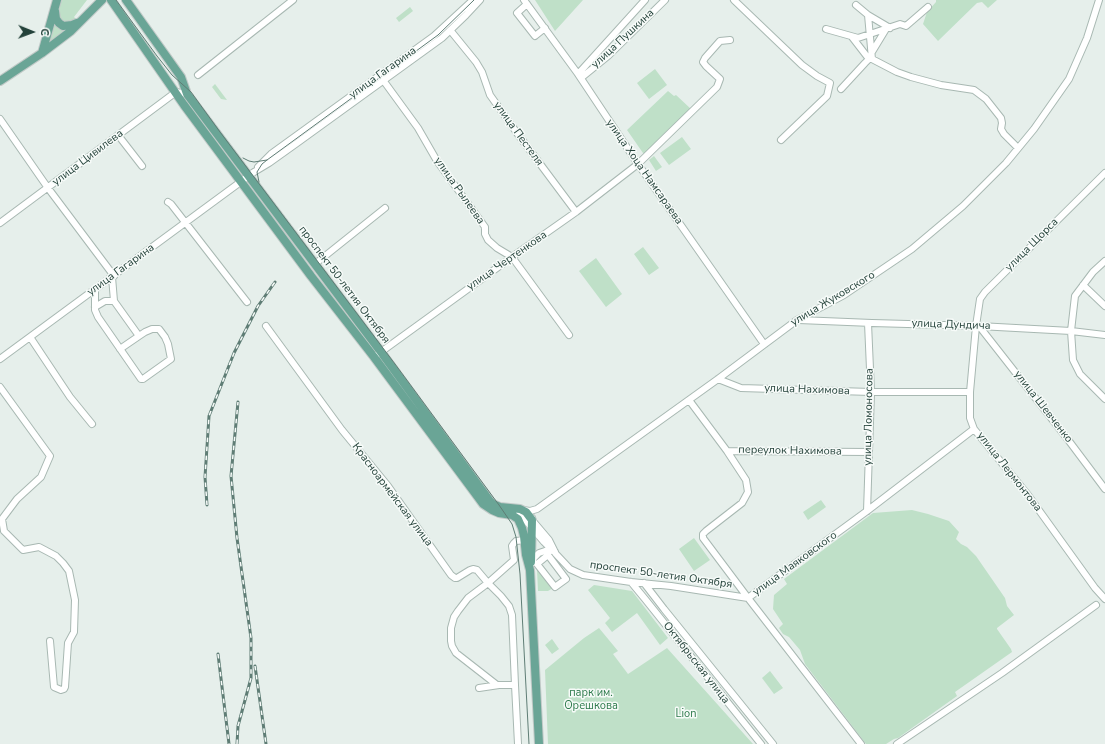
<!DOCTYPE html>
<meta charset="utf-8">
<style>
body{margin:0}
#map{position:relative;width:1105px;height:744px;overflow:hidden;background:#e6efeb;font-family:"Nunito Sans",sans-serif}
canvas{display:block}
.north{position:absolute;left:12px;top:12px;width:40px;height:40px;-webkit-text-stroke:3px #f7fbf9;paint-order:stroke;rotate:91deg;font-size:11px;font-weight:700;line-height:16px;text-align:center;color:#24423a}
.north::after{content:'';display:block;margin:auto;width:14px;height:18px;background:#24423a;clip-path:polygon(50% 0,100% 100%,50% 72%,0 100%)}
</style>
<div id="map">
<canvas width="1105" height="744"></canvas>
<div class="north">С</div>
</div>
<script>
const ctx = document.querySelector('canvas').getContext('2d');
ctx.lineJoin = 'round';
function paint(path, color) {
  ctx.fillStyle = color;
  ctx.fill(path, 'evenodd');
}
function shape(rows) {
  const path = new Path2D();
  for (const r of rows) {
    path.moveTo(r[0], r[1]);
    for (let i = 2; i < r.length; i += 2) path.lineTo(r[i], r[i + 1]);
  }
  return path;
}
function strokePath(path, color, width, dash) {
  ctx.strokeStyle = color;
  ctx.lineWidth = width;
  ctx.lineCap = dash ? 'butt' : 'round';
  ctx.setLineDash(dash || []);
  ctx.stroke(path);
}
function drawText(font, color, halo, rows, align = 'center') {
  ctx.font = font + ' "Nunito Sans",sans-serif';
  ctx.lineWidth = 3;
  ctx.setLineDash([]);
  ctx.textBaseline = 'middle';
  ctx.strokeStyle = halo;
  ctx.fillStyle = color;
  for (const [text, x, y, turn = 0] of rows) {
    ctx.save();
    ctx.translate(x, y);
    ctx.rotate((+turn || 0) * Math.PI / 180);
    ctx.textAlign = isNaN(turn) ? turn : align;
    if (halo) ctx.strokeText(text, 0, 0);
    ctx.fillText(text, 0, 0);
    ctx.restore();
  }
}
paint(shape([
 [62,0,87,0,74,17,76,19,68,24,61,21,58,9],
 [535,0,583,0,555,31],
 [936,0,997,0,988,8,982,2,977,3,938,41,923,24,927,12,936,2],
 [410,7,413,11,399,22,396,18],
 [55,20,66,29,49,42],
 [655,69,667,85,649,99,637,83],
 [215,84,227,100,221,99,212,87],
 [668,91,674,96,676,95,691,109,647,154,643,153,627,130],
 [682,137,691,149,669,165,660,153],
 [654,156,662,167,656,171,649,160],
 [643,247,659,268,649,275,634,254],
 [596,258,622,294,606,307,579,271],
 [821,500,826,507,808,520,803,512],
 [912,510,928,514,949,521,959,532,956,539,961,544,967,547,976,556,1005,598,1007,606,1014,615,997,628,997,629,1011,649,1012,652,955,692,957,696,898,738,894,739,886,744,866,744,805,664,800,650,789,637,783,634,779,628,783,624,773,609,774,595,787,584,784,579,873,513],
 [694,538,710,560,694,571,679,549],
 [540,568,555,587,548,591,538,591,537,569],
 [594,585,632,591,668,638,660,645,637,613,612,632,605,623,610,618,588,590],
 [599,628,618,651,613,654,628,674,667,648,753,744,548,744,545,670,584,638],
 [552,639,559,649,552,654,545,645],
 [770,671,783,688,774,694,762,678]
]), '#bfe0c8');
const minor = shape([
 [524,0,578,74,638,164,764,344],
 [734,0,802,65,817,76,830,83,827,96,781,140],
 [527,4,517,13,535,36,545,28],
 [856,5,868,15,872,59],
 [868,15,890,28],
 [826,29,858,38,900,24,906,26,928,7],
 [450,30,476,62,482,72,490,95,517,133,576,212],
 [852,37,869,59],
 [872,52,886,29],
 [578,74,645,0],
 [198,75,293,0],
 [581,78,608,56,665,0],
 [383,80,418,128,437,161,485,227,485,234,488,240,497,248,512,257,569,335],
 [841,89,865,63,869,59,872,59,897,72,911,77,941,85,974,90,986,99,1001,118,1002,123,1001,129,1004,134,1018,148],
 [0,119,48,188,114,276],
 [118,135,142,166],
 [258,167,271,154,434,36,473,0],
 [1105,173,985,292,980,299,976,326,970,392,970,418,974,429,1028,495,1095,588,1105,599],
 [168,202,171,204,247,302],
 [0,223,176,92,187,94],
 [1105,261,1093,272,1075,296,1071,331,1073,360,1080,374,1105,399],
 [315,264,385,208],
 [112,277,114,301],
 [1083,285,1105,306],
 [95,290,95,310,98,317,141,379,143,379,171,359,168,344,165,337,159,329,152,329,145,332,139,336,114,301,105,301,95,307],
 [799,320,872,323,979,326,1071,331,1105,335],
 [266,326,342,430,388,486,451,575,455,578,457,578,470,570,473,569,477,570,488,583,514,560,512,546,514,543,516,541,525,540],
 [979,326,1066,437,1105,489],
 [30,337,70,397,92,424],
 [120,349,139,336],
 [374,357,512,257,576,212,638,164,717,87,720,79,706,66,703,62,705,58,720,41,730,40],
 [0,359,254,172,269,163,297,143,442,38,466,15,480,0],
 [718,379,741,388,871,392,970,392],
 [0,387,50,456,41,477,17,499,2,519,4,531,23,550,39,547,56,556,63,563,69,571,75,600,74,632,68,643,65,687,64,689,61,690,54,687,50,641],
 [689,400,727,451,869,452],
 [727,451,746,480,748,492,742,503,706,531,703,534,703,538,748,598,861,744],
 [523,510,530,511,537,509,718,379,797,320,844,295,912,249,963,206,1006,163,1034,129,1069,79,1087,38,1099,0],
 [867,511,871,392,868,323],
 [511,514,519,514,522,516,544,542,555,553,570,569,583,575,631,582,671,586,748,598],
 [532,518,532,520,549,540,554,550],
 [548,555,566,579,555,587,537,564,548,555],
 [532,563,534,558,539,553,545,551,549,550,555,552],
 [631,582,645,599,761,744],
 [644,583,664,609,773,744],
 [748,598,867,511,974,429],
 [497,685,456,653,452,646,451,641,451,628,454,617,458,611,468,598,488,583,501,596,509,606,512,615,515,685],
 [479,688,499,685,515,685,518,744],
 [897,744,1002,673,1096,605]
]);
const major = shape([
 [111,0,184,105,311,276,374,357,475,493,483,504,492,510,499,513,512,515,518,519,522,528,524,536,526,555,530,570,539,744],
 [126,0,181,77,187,94,381,352,490,501,493,504,500,507,520,509,526,512,532,520,531,562],
 [55,11,56,19,59,23,63,26,72,25,77,23],
 [42,53,57,0],
 [0,81,42,53,71,31,102,0]
]);
strokePath(minor, '#a8b8b2', 8);
strokePath(major, '#c2cac8', 10);
strokePath(minor, '#fff', 6);
strokePath(major, '#6aa596', 8);
strokePath(shape([
 [116,0,157,56,172,75,191,92,220,132,395,364,499,505,512,524,516,537,520,574,529,744],
 [243,158,249,161,254,162,267,160],
 [259,182,257,172,262,164,267,160,438,35,474,0]
]), '#5f7d75', 1);
const rail = shape([
 [207,505,205,477,209,416,234,353,258,306,275,282],
 [218,654,229,744],
 [255,666,266,744],
 [237,744,238,726,251,678,251,638,237,538,231,476,238,402]
]);
strokePath(rail, '#5f7d75', 3);
strokePath(rail, '#f7fbf9', 1.5, [4.5]);
drawText('11px', '#24423a', '#f7fbf9', [
 ["улица Пушкина",623,39,-43],
 ["улица Гагарина",383,73,-36],
 ["улица Пестеля",518,134,54],
 ["улица Цивилева",88,158,-37],
 ["улица Хоца Намсараева",644,172,55],
 ["улица Рылеева",459,191,55],
 ["улица Щорса",1032,245,-45],
 ["улица Чертенкова",507,261,-35],
 ["улица Гагарина",121,270,-36],
 ["проспект 50-летия Октября",344,285,53],
 ["улица Жуковского",833,299,-31],
 ["улица Дундича",951,325,2],
 ["улица Нахимова",807,390,2],
 ["улица Шевченко",1043,407,52],
 ["улица Ломоносова",869,417,-89],
 ["переулок Нахимова",790,451,1],
 ["улица Лермонтова",1009,472,52],
 ["Красноармейская улица",392,495,53],
 ["улица Маяковского",795,564,-36],
 ["проспект 50-летия Октября",661,575,8],
 ["Октябрьская улица",696,663,52]
]);
drawText('11px', '#2d7a4b', '#f7fbf9', [
 ["парк им.",591,693],
 ["Орешкова",591,706],
 ["Lion",686,714]
]);
</script>
